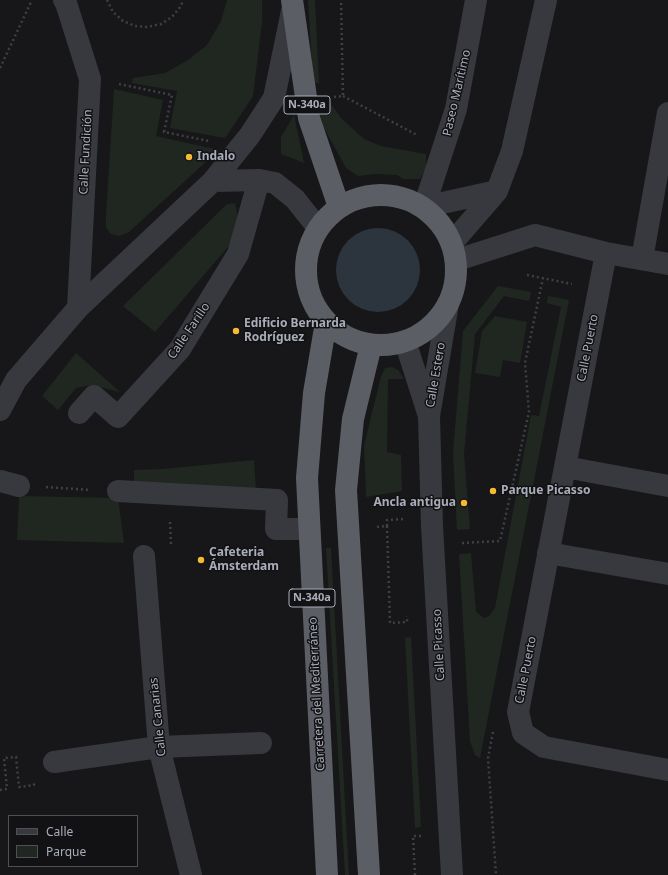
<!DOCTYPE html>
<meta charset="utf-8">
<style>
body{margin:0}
#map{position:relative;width:668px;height:875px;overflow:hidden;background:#171719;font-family:"Noto Sans",sans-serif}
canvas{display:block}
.legend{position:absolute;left:8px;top:815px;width:130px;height:52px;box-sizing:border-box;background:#121214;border:1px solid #4e5056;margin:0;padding:5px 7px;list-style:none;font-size:12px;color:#a9adb9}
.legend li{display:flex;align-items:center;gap:8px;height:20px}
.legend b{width:20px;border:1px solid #4e5056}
</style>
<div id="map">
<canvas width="668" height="875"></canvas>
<ul class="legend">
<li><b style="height:5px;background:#38393e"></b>Calle</li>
<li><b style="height:11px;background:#1f2720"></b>Parque</li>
</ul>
</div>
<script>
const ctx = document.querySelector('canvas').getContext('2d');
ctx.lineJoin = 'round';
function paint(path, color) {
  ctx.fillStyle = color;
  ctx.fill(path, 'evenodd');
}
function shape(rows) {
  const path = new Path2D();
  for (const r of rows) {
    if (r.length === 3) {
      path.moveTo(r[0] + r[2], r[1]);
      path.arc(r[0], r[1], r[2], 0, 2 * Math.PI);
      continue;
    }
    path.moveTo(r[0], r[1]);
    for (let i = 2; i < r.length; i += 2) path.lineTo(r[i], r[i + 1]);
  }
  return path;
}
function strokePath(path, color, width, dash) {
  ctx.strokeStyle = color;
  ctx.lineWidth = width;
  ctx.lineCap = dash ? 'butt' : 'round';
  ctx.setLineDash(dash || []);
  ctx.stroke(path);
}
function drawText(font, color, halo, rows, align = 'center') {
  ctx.font = font + ' "Noto Sans",sans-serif';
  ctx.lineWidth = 3;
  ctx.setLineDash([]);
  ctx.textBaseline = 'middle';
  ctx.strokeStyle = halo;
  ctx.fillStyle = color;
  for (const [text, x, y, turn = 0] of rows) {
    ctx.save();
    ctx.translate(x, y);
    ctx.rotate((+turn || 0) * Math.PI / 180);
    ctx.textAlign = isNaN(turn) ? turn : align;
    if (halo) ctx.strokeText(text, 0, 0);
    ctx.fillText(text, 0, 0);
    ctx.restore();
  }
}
paint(shape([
 [227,0,262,0,262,22,253,96,225,138,170,128,177,91,132,83,133,78,165,73,188,60,207,45,221,21],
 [308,0,315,0,319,83,313,83],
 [114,89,163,100,156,136,219,150,129,232,120,236,111,234,106,228,106,215],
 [330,103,342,119,364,139,381,146,426,154,426,168,420,179,403,179,397,175,376,174,358,176,346,168,324,128,317,106],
 [294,115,304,163,281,154,281,137],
 [235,203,241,232,155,332,123,306,227,204],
 [498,286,531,292,529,301,504,296,475,334,464,454,470,529,457,530,453,453,463,331],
 [548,296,569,300,480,758,475,755,470,741,459,554,471,553,476,612,484,618,489,616,495,608,531,415,539,416,561,307,547,303],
 [495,316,527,322,520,363,503,360,500,377,475,373,482,331],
 [76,353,120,392,92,385,76,388,58,410,42,396],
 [392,367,398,370,404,379,388,379,387,452,401,455,402,491,366,497,364,445,381,377,385,368],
 [254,460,256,491,134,483,134,470,163,469],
 [19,496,118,498,124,543,17,540],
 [326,548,331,548,349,875,345,875],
 [411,637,421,827,415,828,405,638]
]), '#1f2720');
paint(shape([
 [378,270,42]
]), '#2c353d');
strokePath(shape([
 [107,0,113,12,123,21,135,26,147,27,161,24,172,17,181,6,183,0],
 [0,68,32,0],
 [119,84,172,95,164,132,209,141],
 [343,96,417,135],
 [334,97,343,96,341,0],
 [527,275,572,284],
 [46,487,91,490],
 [170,522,171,545],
 [387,526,387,520,404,519],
 [377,527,387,526,390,623,407,622,407,616],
 [462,543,500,541,529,412,525,363,543,278],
 [493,732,488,758,496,875],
 [0,790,7,789,4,758,16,757,19,787,34,785,34,781],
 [415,875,413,836,421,836]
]), '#3e4045', 2.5, [2, 3]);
strokePath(shape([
 [0,481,19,486],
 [118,491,277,500,276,529,309,529]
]), '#38393e', 22);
strokePath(shape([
 [424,207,456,109,476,0],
 [606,253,518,712,523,733,544,747,668,770],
 [642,259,668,113],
 [457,260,535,235,606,253,668,264],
 [448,304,429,416,432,526,452,875],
 [405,341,428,413],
 [79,413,94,396,118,417,180,349,238,254,259,180],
 [565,467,668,486],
 [548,553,668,574],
 [144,556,159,747,191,875],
 [54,762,159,747,261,743]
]), '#38393e', 22);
strokePath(shape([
 [64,0,66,3,90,79,78,308],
 [213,181,259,180,275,183,295,199,318,228],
 [424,207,497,191],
 [452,243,497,191,512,151,546,0],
 [0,410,16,380,78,308,213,181,250,135,274,98,292,11]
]), '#38393e', 22);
strokePath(shape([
 [292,0,309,118,339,207],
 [381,270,75],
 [326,322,314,393,307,478,327,875],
 [369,875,346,490,353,419,371,345]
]), '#5c5e66', 22);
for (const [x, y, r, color] of [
 [189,157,4,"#f5b932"],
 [236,331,4,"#f5b932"],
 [493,491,4,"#f5b932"],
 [464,503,4,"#f5b932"],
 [201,560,4,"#f5b932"]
]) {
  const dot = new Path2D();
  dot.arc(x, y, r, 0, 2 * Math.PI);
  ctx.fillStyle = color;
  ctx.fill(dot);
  strokePath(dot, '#121214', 1.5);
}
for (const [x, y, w] of [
 [307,105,46],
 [312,598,46]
]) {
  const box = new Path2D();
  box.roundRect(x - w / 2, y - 9, w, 18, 3);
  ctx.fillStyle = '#121214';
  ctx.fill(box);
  strokePath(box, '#a9adb9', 1);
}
drawText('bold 11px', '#a9adb9', null, [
 ["N-340a",307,105],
 ["N-340a",312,598]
]);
drawText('12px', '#a9adb9', '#121214', [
 ["Paseo Marítimo",457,93,-77],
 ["Calle Fundición",86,152,-87],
 ["Calle Farillo",189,331,-56],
 ["Calle Puerto",588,348,-79],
 ["Calle Estero",436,375,-80],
 ["Calle Picasso",439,645,-93],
 ["Calle Puerto",526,670,-79],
 ["Carretera del Mediterráneo",317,694,-93],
 ["Calle Canarias",158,717,-96]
]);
drawText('bold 12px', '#a9adb9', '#121214', [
 ["Indalo",197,157],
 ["Edificio Bernarda",244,324],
 ["Rodríguez",244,338],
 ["Parque Picasso",501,491],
 ["Ancla antigua",456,503,"right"],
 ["Cafeteria",209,553],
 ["Ámsterdam",209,567]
], 'left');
</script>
